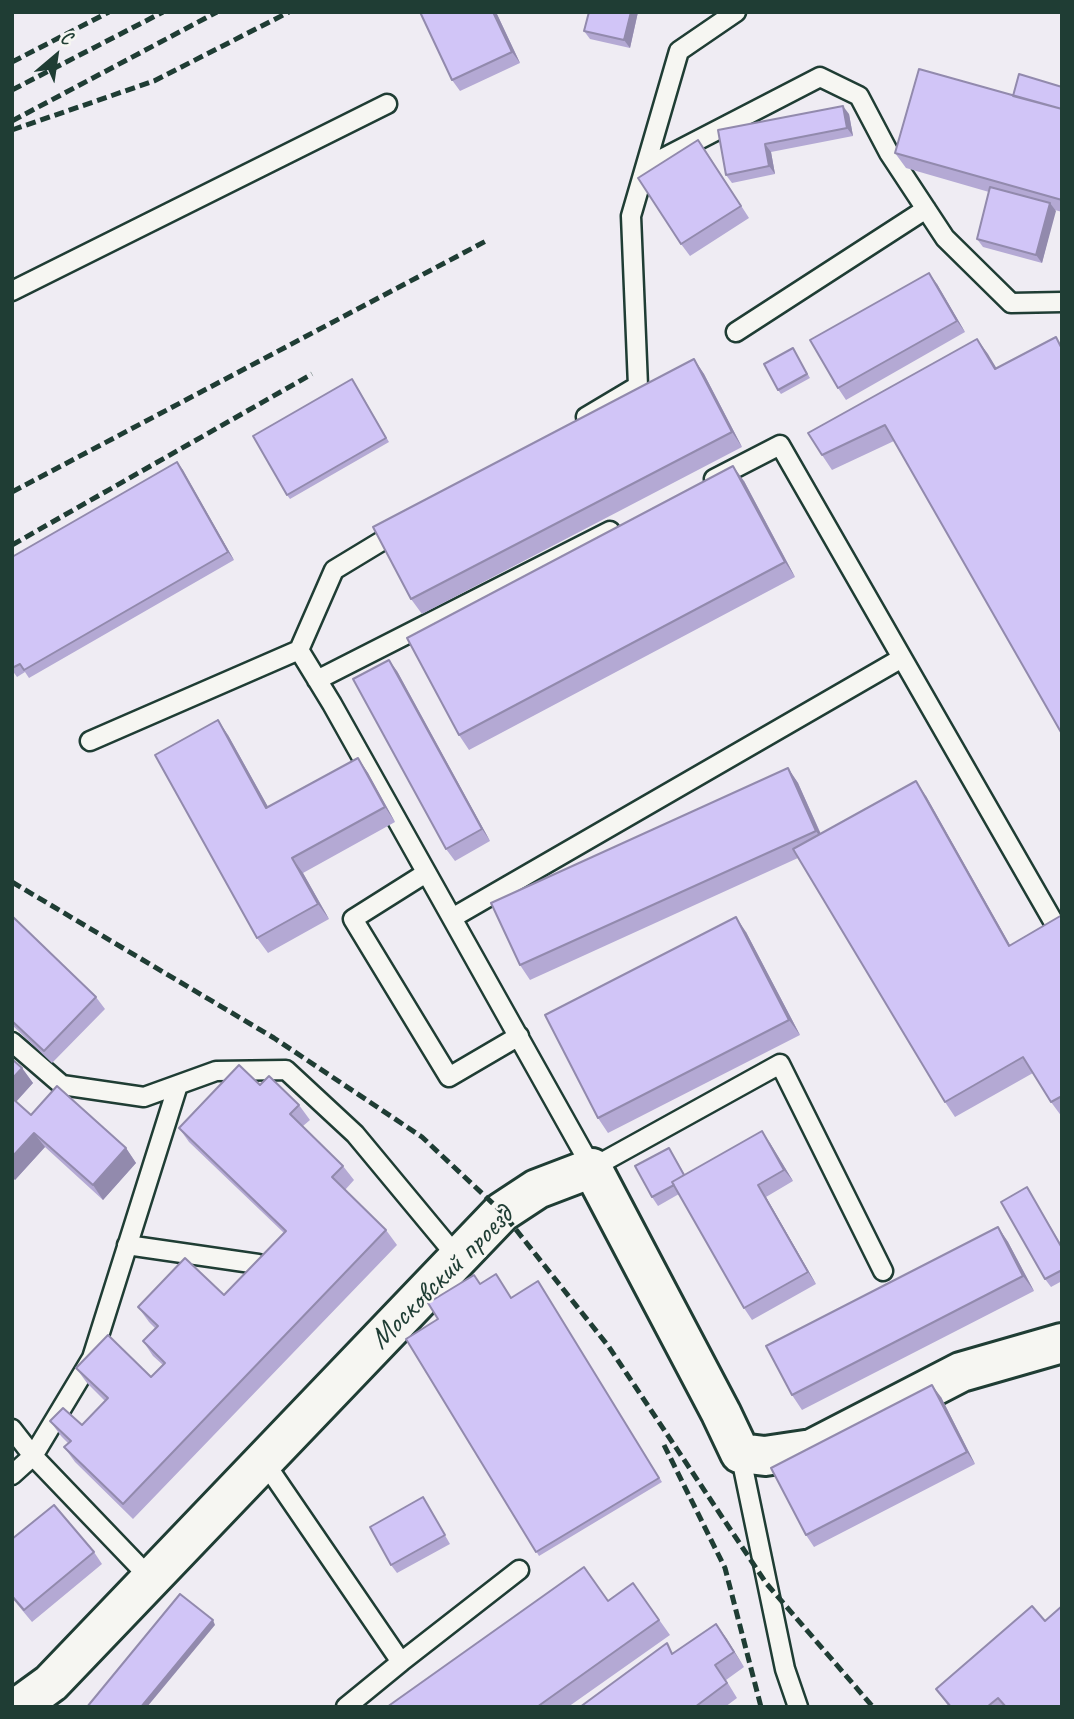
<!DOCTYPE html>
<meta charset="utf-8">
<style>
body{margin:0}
#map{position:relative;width:1074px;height:1719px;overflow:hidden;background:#efecf3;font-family:Caveat,sans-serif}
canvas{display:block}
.frame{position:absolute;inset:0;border:14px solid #1f3d34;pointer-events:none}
.north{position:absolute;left:21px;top:21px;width:70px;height:70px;-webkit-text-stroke:5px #f6f6f2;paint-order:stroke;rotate:29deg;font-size:19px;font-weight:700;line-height:28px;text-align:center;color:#1f3d34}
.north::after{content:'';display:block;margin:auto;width:24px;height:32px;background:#1f3d34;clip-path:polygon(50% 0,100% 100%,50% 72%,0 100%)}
</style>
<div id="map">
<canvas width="1074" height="1719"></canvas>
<div class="frame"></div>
<div class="north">С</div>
</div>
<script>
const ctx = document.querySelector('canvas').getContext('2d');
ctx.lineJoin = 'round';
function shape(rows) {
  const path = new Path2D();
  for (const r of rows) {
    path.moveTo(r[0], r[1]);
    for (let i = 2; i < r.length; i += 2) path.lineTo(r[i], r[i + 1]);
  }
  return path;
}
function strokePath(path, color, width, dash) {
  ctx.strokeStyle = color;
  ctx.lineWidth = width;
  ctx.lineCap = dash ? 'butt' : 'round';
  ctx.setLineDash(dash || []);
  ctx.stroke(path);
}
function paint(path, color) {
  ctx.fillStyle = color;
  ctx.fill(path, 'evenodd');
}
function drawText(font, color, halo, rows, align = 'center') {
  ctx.font = font + ' Caveat,sans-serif';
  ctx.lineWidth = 5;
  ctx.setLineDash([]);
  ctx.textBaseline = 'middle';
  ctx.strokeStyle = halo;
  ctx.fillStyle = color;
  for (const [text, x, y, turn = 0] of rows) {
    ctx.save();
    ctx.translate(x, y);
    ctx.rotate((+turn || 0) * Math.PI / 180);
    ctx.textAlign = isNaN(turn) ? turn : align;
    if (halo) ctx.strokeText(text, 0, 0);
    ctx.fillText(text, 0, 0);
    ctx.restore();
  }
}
const lane = shape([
 [646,167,820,77,859,96,889,153,945,238,1011,303,1062,302],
 [12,291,387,104],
 [736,332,926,209],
 [586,417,638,386,631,216,679,51,736,12],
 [714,479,780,445,1053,921],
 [299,650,334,570,400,530],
 [317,680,610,531],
 [90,741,299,650,332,704,592,1168,780,1064,883,1271],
 [426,873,353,919,449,1077,519,1036],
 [452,918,902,658],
 [12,1042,62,1085,144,1097,216,1071,286,1070,355,1134,458,1258],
 [127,1245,258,1264],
 [12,1429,33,1456,150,1578],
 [740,1453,785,1669,798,1707],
 [263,1460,401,1662,519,1570],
 [12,1475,33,1456,92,1358,178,1085],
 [346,1707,401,1662]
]);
const secondary = shape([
 [18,1707,51,1683,502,1212,537,1189,592,1168,721,1413,740,1453,765,1456,812,1449,961,1372,1062,1343]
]);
strokePath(lane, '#1f3d34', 23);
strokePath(secondary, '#1f3d34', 44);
strokePath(lane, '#f6f6f2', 18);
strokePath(secondary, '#f6f6f2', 38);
strokePath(shape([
 [12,62,109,12],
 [12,90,163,12],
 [12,121,217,12],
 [12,130,154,81,289,12],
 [12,492,486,241],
 [12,545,312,374],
 [12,882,274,1038,422,1137,502,1212,609,1347,766,1583,873,1707],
 [664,1445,725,1568,761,1707]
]), '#1f3d34', 5, [10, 5]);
paint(shape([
 [496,12,520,63,460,91,452,80],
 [589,12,638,12,630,48,590,39,584,31],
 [1062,87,1062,212,1055,210,1042,263,983,247,977,239,989,192,906,168,895,153,1013,96],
 [849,114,853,136,771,152,775,174,732,183,726,175,718,130],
 [706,151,749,218,690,256,681,244],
 [937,284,965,332,846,400,838,388],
 [977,339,996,368,894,441,832,470,822,455],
 [793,348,810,378,781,394,778,390],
 [694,359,704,374,742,447,422,614,411,599],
 [355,383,389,442,290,499,287,495],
 [177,462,234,560,29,678,25,672,17,677,12,670,12,557],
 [744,481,795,577,469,750,459,735],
 [397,671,490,841,455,861,446,849],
 [228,735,268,807,358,758,368,773,395,822,303,873,329,919,268,953,257,938],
 [788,768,798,783,821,834,926,796,1010,945,1062,915,1062,1117,1051,1102,1033,1073,955,1117,945,1102,798,858,530,980,520,965],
 [12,916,96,997,105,1009,52,1063,12,1025],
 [746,932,800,1035,608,1133,598,1118],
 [12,1059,22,1068,33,1083,16,1102,31,1115,126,1148,136,1163,103,1200,45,1147,15,1180,12,1177],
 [260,1085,299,1105,310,1120,303,1126,343,1166,354,1180,345,1190,386,1230,397,1245,133,1519,75,1462,64,1447,68,1443,61,1436,50,1421,82,1425,105,1401,87,1383,76,1368,151,1377,163,1365,153,1356,143,1341,155,1328,149,1322,138,1307,224,1295,284,1233,189,1142,179,1128],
 [770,1143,793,1181,766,1197,816,1284,752,1320,744,1308,679,1194,658,1206,652,1197,674,1156,685,1175],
 [1027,1187,1062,1246,1062,1281,1051,1287,1045,1279],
 [998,1227,1008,1242,1034,1291,802,1410,792,1395],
 [538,1281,662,1482,539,1556,406,1339,438,1319,480,1284,511,1298],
 [941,1397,975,1464,814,1547,806,1535],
 [423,1497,450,1544,397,1573,391,1565],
 [12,1539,94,1552,102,1564,32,1622,12,1598],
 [633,1583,670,1635,568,1707,387,1707,608,1601],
 [1045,1621,1062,1707,949,1707,936,1689],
 [716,1624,744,1667,726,1680,737,1698,725,1707,580,1707,673,1653]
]), '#b4a9d4');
paint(shape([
 [493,12,496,12,520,63,512,52],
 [631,12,638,12,630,48,624,40],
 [843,106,849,114,853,136,847,128],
 [765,144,771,152,775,174,769,166],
 [1050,203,1056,211,1042,263,1036,255],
 [929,273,937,284,965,332,957,321],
 [977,339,988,354,1006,384,995,369],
 [694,359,704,374,742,447,732,432],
 [177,462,183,470,234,560,228,552],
 [733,466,744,481,795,577,785,562],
 [389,660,397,671,490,841,482,829],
 [218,720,228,735,277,823,266,808],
 [358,758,368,773,395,822,385,807],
 [788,768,798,783,826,846,816,831],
 [916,781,926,796,1019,961,1009,946],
 [292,858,303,873,329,919,318,904],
 [736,917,746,932,800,1035,789,1020],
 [22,1068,33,1083,13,1105,12,1103,12,1079],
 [762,1131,770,1143,793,1181,784,1170],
 [34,1133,45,1147,15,1180,12,1176,12,1157],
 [126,1148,136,1163,103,1200,93,1185],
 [758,1185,766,1197,816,1284,808,1272],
 [998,1227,1008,1242,1034,1291,1023,1276],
 [932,1385,941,1397,975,1464,967,1452],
 [213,1620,215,1625,147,1707,141,1707],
 [716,1624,727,1639,744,1667,734,1652]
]), '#928aad');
const building = shape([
 [420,12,493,12,512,52,452,80,420,12],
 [589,12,631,12,624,40,584,31,589,12],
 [919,69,1062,109,1062,200,895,153,919,69],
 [1019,74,1062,87,1062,109,1013,96,1019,74],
 [843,106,847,128,765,144,769,166,726,175,718,130,843,106],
 [698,140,741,206,681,244,638,178,698,140],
 [990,187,1050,203,1036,255,977,239,990,187],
 [929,273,957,321,838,388,810,340,929,273],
 [1056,337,1062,349,1062,734,885,425,822,455,808,433,977,339,995,369,1056,337],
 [793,348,807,374,778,390,764,364,793,348],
 [694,359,732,432,411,599,373,527,694,359],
 [352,379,386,438,287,495,253,436,352,379],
 [177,462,228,552,24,670,20,664,12,668,12,557,177,462],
 [733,466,785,562,459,735,407,638,733,466],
 [389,660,482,829,446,849,353,679,389,660],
 [218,720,266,808,358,758,385,807,292,858,318,904,257,938,155,755,218,720],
 [788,768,816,831,520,965,491,903,788,768],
 [916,781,1009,946,1062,915,1062,1096,1051,1102,1023,1057,945,1102,793,849,916,781],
 [12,916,96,997,44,1051,12,1021,12,916],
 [736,917,789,1020,598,1118,545,1015,736,917],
 [12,1059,22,1068,12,1079,12,1059],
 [239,1065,260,1085,269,1076,299,1105,290,1114,343,1166,332,1177,386,1230,123,1504,64,1447,71,1441,50,1421,63,1408,82,1425,108,1398,76,1368,108,1335,151,1377,165,1363,143,1341,158,1326,138,1307,185,1258,224,1295,286,1231,179,1128,239,1065],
 [57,1086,126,1148,93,1185,34,1133,12,1157,12,1098,31,1115,57,1086],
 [762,1131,784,1170,758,1185,808,1272,744,1308,672,1182,762,1131],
 [669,1148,684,1175,672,1182,674,1185,652,1197,635,1166,669,1148],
 [1027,1187,1062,1248,1062,1270,1045,1279,1001,1202,1027,1187],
 [998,1227,1023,1276,792,1395,766,1346,998,1227],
 [496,1274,511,1298,538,1281,659,1478,536,1552,406,1339,438,1319,428,1303,474,1275,480,1284,496,1274],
 [932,1385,967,1452,806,1535,771,1468,932,1385],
 [423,1497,445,1535,391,1565,370,1527,423,1497],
 [54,1505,94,1552,24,1610,12,1596,12,1539,54,1505],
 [584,1567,608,1601,633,1583,659,1620,537,1707,387,1707,584,1567],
 [180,1594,213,1620,141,1707,87,1707,180,1594],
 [1032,1606,1045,1621,1062,1606,1062,1707,1006,1707,998,1698,987,1707,951,1707,936,1689,1032,1606],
 [716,1624,734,1652,715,1665,727,1683,695,1707,580,1707,667,1643,672,1654,716,1624]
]);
paint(building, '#d1c5f7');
strokePath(building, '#928aad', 2);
drawText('30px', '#1f3d34', '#f6f6f2', [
 ["Московский проезд",442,1278,-45]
]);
</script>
